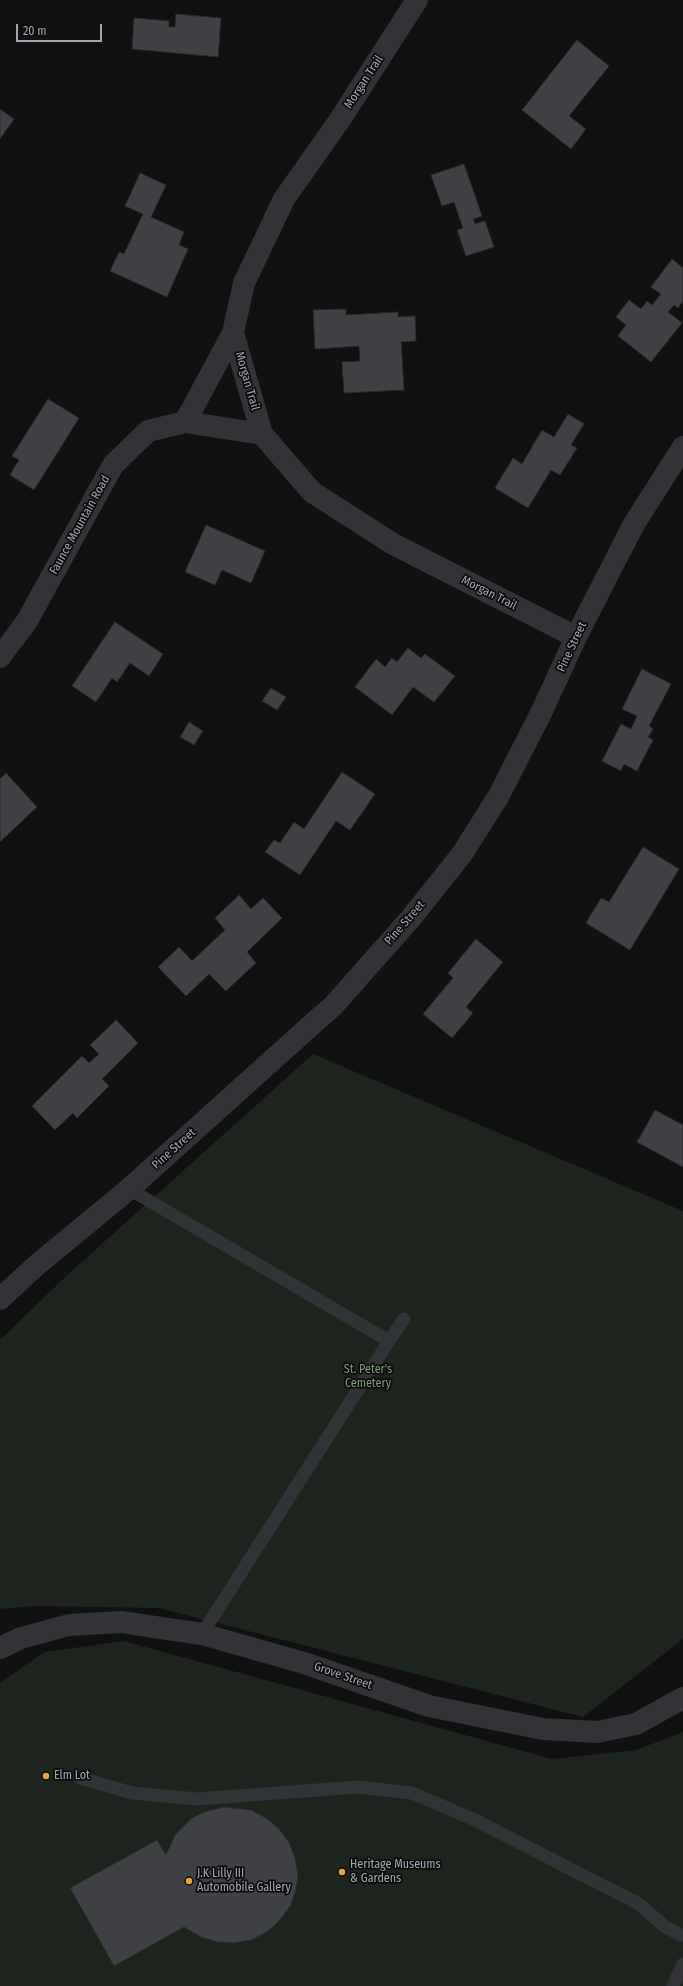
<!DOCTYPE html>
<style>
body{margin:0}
#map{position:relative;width:683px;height:1986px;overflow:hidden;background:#111112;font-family:"Fira Sans Condensed",sans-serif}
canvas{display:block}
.scale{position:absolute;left:16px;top:24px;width:86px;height:18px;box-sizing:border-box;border:2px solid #a3a8b2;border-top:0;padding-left:5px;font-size:12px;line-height:14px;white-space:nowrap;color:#a3a8b2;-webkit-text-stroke:3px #0c0c0d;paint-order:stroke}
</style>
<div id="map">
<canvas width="683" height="1986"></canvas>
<div class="scale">20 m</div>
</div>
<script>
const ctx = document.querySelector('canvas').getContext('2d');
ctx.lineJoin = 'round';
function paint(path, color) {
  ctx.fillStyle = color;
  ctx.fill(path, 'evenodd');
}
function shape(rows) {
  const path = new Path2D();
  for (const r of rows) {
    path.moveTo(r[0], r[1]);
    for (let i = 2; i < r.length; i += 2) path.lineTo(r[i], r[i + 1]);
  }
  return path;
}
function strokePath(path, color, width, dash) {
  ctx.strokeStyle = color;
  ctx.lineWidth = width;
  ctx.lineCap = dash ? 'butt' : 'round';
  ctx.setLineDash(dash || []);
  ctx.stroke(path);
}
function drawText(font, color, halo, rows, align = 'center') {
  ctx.font = font + ' "Fira Sans Condensed",sans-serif';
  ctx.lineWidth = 3.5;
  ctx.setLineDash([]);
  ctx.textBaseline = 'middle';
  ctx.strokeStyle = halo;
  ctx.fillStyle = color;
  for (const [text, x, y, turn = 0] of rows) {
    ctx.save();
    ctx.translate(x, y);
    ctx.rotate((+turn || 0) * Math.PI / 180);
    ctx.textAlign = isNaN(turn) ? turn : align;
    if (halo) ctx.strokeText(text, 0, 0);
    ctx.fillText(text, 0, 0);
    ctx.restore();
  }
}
paint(shape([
 [313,1054,683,1211,683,1639,583,1717,159,1608,33,1606,0,1609,0,1340,64,1278],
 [124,1641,552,1759,636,1750,683,1732,683,1986,0,1986,0,1683,44,1652]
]), '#1d241e');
const building = shape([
 [176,14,221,18,218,57,132,49,134,18,169,21,169,27,175,27,176,14],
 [577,40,609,66,569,116,586,129,571,149,522,110,577,40],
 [0,109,14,119,0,139,0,109],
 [464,164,482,216,473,219,475,224,485,221,494,247,466,256,457,230,463,228,454,202,442,206,431,175,464,164],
 [140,173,166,185,151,217,184,232,179,245,188,249,167,297,110,271,119,252,124,254,143,214,125,206,140,173],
 [672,259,683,268,683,301,678,308,674,305,668,312,682,323,651,362,618,336,626,325,616,317,629,300,641,309,647,301,652,305,661,294,651,287,672,259],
 [346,309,346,315,398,312,398,317,415,316,416,341,401,342,404,390,344,393,342,362,360,361,359,346,315,349,313,310,346,309],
 [48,399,79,418,34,490,10,475,19,460,12,456,48,399],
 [568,414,584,424,571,445,577,448,560,475,551,470,528,508,495,488,513,458,522,464,542,430,554,437,568,414],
 [206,525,265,551,251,583,222,570,215,585,185,572,206,525],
 [115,622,163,654,149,676,130,663,117,682,112,678,96,702,72,686,115,622],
 [408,648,421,658,425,654,455,676,434,702,413,687,392,715,355,687,376,659,385,667,392,658,397,662,408,648],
 [642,669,671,684,649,726,653,729,648,737,653,740,637,771,624,764,621,771,602,761,621,724,631,729,637,716,622,709,642,669],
 [271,688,286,697,277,710,262,701,271,688],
 [189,722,203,731,194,745,180,737,189,722],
 [342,772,375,794,350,830,336,821,300,875,265,852,274,840,280,843,294,822,304,829,342,772],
 [6,773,37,807,0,842,0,779,6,773],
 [643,847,679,869,630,950,586,923,601,898,609,902,643,847],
 [239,895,251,909,263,898,282,918,247,952,256,963,226,991,209,974,186,996,158,967,179,947,192,961,225,930,215,918,239,895],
 [476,939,503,962,466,1007,473,1013,452,1038,423,1014,453,978,448,973,476,939],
 [116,1020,138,1043,102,1079,109,1086,77,1118,73,1113,55,1130,32,1106,82,1056,89,1063,99,1054,90,1045,116,1020],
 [655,1110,683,1125,683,1167,637,1142,655,1110],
 [224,1807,251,1810,266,1818,279,1829,289,1842,295,1858,298,1875,296,1889,291,1905,283,1916,274,1926,263,1934,251,1940,234,1943,217,1942,201,1937,184,1927,114,1966,70,1888,157,1840,166,1855,175,1835,192,1818,204,1812,224,1807]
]);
paint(building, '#404145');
strokePath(building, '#2b2b2e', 1);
strokePath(shape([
 [129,1189,389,1341,202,1634],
 [389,1341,404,1319],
 [80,1778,132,1793,197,1799,358,1787,412,1793,475,1820,639,1904,664,1926,681,1935,683,1935],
 [673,1986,683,1964]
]), '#323337', 13);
strokePath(shape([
 [417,0,339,121,284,199,244,283,233,333,262,434,312,492,393,544,576,637],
 [185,422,233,333],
 [0,657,27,621,113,465,148,431,185,422,262,434],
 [0,1299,38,1264,129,1189,318,1019,333,1006,411,918,462,854,498,797,541,713,576,637,634,524,683,447],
 [0,1648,21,1638,69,1625,121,1622,202,1634,304,1663,429,1706,543,1729,597,1732,636,1724,683,1698]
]), '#323337', 22);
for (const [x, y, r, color] of [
 [46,1776,4,"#e3a738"],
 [342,1872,4,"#e3a738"],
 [189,1881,4,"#e3a738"]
]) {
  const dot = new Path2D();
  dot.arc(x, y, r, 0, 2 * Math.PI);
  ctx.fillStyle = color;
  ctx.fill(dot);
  strokePath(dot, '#0c0c0d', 1.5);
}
drawText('12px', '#a3a8b2', '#0c0c0d', [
 ["Morgan Trail",364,82,-57],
 ["Morgan Trail",247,381,74],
 ["Faunce Mountain Road",80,525,-61],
 ["Morgan Trail",489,593,27],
 ["Pine Street",572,647,-65],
 ["Pine Street",405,923,-49],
 ["Pine Street",174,1149,-42],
 ["Grove Street",343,1676,19]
]);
drawText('12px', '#7b9c7d', '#0c0c0d', [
 ["St. Peter's",368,1370],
 ["Cemetery",368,1384]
]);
drawText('12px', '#a3a8b2', '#0c0c0d', [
 ["Elm Lot",54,1776],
 ["Heritage Museums",350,1865],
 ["& Gardens",350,1879],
 ["J.K Lilly III",197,1874],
 ["Automobile Gallery",197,1888]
], 'left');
</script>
